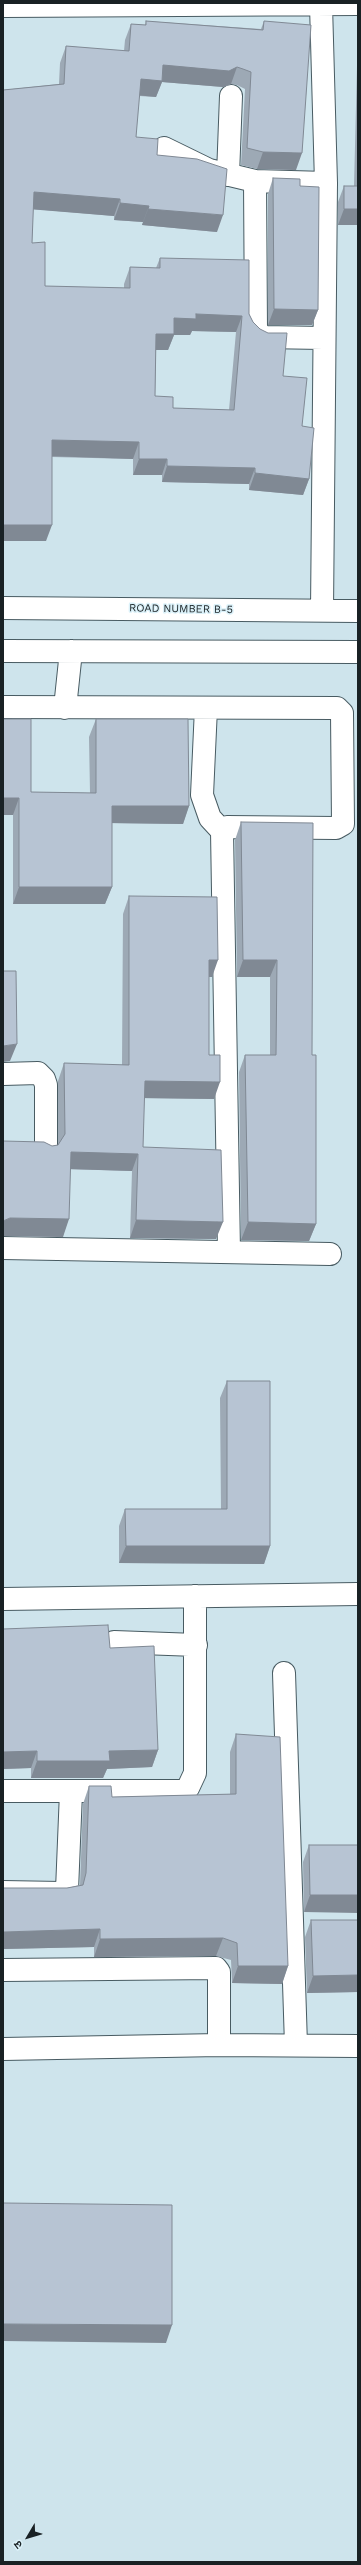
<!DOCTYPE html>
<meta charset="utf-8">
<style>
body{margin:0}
#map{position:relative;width:361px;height:2565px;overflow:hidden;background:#cee4ec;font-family:"Work Sans","Noto Sans Devanagari",sans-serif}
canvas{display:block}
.frame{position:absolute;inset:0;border:4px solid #192124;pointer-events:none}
.north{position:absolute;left:8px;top:2517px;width:40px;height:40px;-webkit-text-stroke:3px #dbf1f9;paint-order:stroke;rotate:232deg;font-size:11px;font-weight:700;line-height:16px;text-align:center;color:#192124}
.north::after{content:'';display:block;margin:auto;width:14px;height:18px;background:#192124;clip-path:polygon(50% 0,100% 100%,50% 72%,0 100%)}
</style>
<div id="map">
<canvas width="361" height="2565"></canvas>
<div class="frame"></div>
<div class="north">उ</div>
</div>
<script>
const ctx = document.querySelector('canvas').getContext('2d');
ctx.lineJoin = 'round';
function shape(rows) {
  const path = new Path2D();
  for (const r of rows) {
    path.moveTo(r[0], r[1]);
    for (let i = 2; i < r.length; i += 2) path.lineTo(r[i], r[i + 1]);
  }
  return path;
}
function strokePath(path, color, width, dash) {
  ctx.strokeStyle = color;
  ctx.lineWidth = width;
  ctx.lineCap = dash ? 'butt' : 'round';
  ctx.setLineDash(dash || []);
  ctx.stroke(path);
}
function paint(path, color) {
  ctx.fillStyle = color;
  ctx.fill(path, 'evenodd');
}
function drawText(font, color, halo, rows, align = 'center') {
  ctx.font = font + ' "Work Sans",sans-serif';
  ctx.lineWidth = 3;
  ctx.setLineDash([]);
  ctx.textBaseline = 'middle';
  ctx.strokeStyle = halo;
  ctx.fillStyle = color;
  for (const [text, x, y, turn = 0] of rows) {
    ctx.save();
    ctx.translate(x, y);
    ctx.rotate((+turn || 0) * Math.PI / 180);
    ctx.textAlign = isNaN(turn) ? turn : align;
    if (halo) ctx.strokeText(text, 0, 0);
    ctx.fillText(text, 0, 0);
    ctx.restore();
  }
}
const minor = shape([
 [321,5,326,183,322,610],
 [3,6,358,4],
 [164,148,209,170,255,181,326,183],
 [228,175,231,96],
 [255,181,256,330,263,337,323,338],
 [3,608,358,611],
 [3,651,358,652],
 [3,707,337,708,342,713,343,824,336,828,227,827,222,831,229,1252],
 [65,708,71,651],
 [206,708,202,795,210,818,222,831],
 [3,1074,38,1073,44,1079,46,1085,46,1151],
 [3,1248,330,1254],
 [3,1599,358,1594],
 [114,1642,196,1645],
 [284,1673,296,2045],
 [3,1791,182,1791,188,1788,195,1773,195,1596],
 [3,1892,61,1893,67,1890,71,1792],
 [3,1970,216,1968,219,1972,219,2045],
 [3,2049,219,2045,358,2046]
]);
strokePath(minor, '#485b62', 24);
strokePath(minor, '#fff', 22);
paint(shape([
 [146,21,261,29,264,21,296,170,257,169,241,165,245,89,237,85,231,84,223,87,162,82,156,97,139,96,136,137,157,155,217,232,142,225,143,222,114,220,114,216,33,209,32,243,45,286,124,288,124,284,130,267,156,268,160,258,249,314,253,322,283,376,302,426,309,479,303,495,249,490,249,484,162,482,162,475,133,475,133,459,52,457,46,541,3,541,3,90,59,84,60,63,66,46,124,51,125,40,131,24,145,25],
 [192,331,236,332,229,410,173,408,155,396,156,350,168,350,174,335,190,335],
 [358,63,358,225,338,225,338,202,344,186,354,186,357,66],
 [273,178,318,310,312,325,268,325,268,194],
 [3,719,31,792,90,793,89,737,96,719,189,806,183,824,112,823,112,887,105,904,13,904,13,815],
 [241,822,312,1055,316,1224,309,1241,241,1240,239,1072,245,1055,270,1055,270,977,237,977,235,840],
 [129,896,212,977,209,977,209,1055,214,1099,144,1098,143,1147,216,1239,130,1238,132,1171,70,1169,63,1237,3,1236,52,1146,58,1145,58,1081,64,1063,122,1065,123,914],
 [227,1381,270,1546,264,1564,119,1563,119,1526,125,1509,221,1509,220,1398],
 [3,1629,110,1648,158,1750,152,1767,107,1769,103,1778,31,1778,31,1768,3,1769],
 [236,1734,288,1966,282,1984,232,1983,231,1960,216,1956,94,1957,94,1947,3,1949,67,1888,80,1885,83,1804,89,1786,112,1797,230,1794,230,1752],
 [309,1845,358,1845,304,1912,303,1862],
 [311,1920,358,1920,358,1992,307,1993,305,1937]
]), '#9da9b5');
paint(shape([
 [163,65,237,67,231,84,223,87,162,82,156,97,135,95,141,79],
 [263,152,302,153,296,170,257,169],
 [34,192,120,199,114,216,28,209],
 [120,203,149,206,143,222,114,220],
 [148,209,223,215,217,232,142,225],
 [344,209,358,209,358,225,338,225],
 [274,309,318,310,312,325,268,325],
 [196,314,242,316,236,332,192,331,190,335,174,335,168,350,150,350,156,334,174,318],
 [52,440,139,442,133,459,46,456],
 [139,459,167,459,162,475,133,475],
 [167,466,255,468,249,484,162,482],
 [255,473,309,479,303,495,249,490],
 [3,525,52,525,46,541,3,541],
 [3,798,19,798,13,815,3,815],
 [112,806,189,806,183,824,105,823],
 [19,887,112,887,105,904,13,904],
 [209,960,218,960,212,977,203,977],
 [243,960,277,960,270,977,237,977],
 [17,1044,10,1061,3,1062,3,1046],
 [145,1081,220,1082,214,1099,138,1098],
 [71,1152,138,1154,132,1171,65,1169],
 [10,1218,69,1219,63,1237,3,1236,3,1221],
 [136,1220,223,1222,216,1239,130,1238],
 [248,1222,316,1224,309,1241,241,1240],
 [126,1546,270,1546,264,1564,119,1563],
 [158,1750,152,1767,107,1769,103,1778,31,1778,37,1761,109,1751],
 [37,1751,31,1768,3,1769,3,1752],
 [310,1895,358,1895,358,1913,304,1912],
 [100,1929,94,1947,3,1949,3,1932],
 [223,1938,216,1956,94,1957,100,1939],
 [238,1966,288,1966,282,1984,232,1983],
 [358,1975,358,1992,307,1993,313,1976],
 [3,2324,172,2325,166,2343,3,2341]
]), '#808994');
const building = shape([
 [146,21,263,30,264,21,311,25,302,153,263,152,247,148,251,72,243,69,237,67,229,71,163,65,162,81,141,79,136,137,158,139,157,155,197,159,227,169,223,215,148,209,149,206,120,203,120,199,34,192,32,243,45,242,45,286,130,288,130,267,160,268,160,258,249,260,249,314,253,322,260,329,268,333,287,333,283,376,307,378,302,426,314,428,309,479,255,473,255,468,167,466,167,459,139,459,139,442,52,440,52,525,3,525,3,90,64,84,66,46,129,51,131,24,146,25,146,21],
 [196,314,242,316,234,410,173,408,173,397,155,396,156,334,174,334,174,318,196,319,196,314],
 [273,178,300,179,300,186,319,187,318,310,274,309,273,178],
 [344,186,358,186,358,209,344,209,344,186],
 [3,719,31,719,31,792,96,793,96,719,188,719,189,806,112,806,112,887,19,887,19,798,3,798,3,719],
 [241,822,313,823,312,1055,316,1055,316,1224,248,1222,245,1055,276,1055,277,960,243,960,241,822],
 [129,896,217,897,218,960,209,960,209,1055,220,1055,220,1082,145,1081,143,1147,221,1150,223,1222,136,1220,138,1154,71,1152,69,1219,10,1218,3,1221,3,1141,44,1142,52,1146,58,1145,65,1134,64,1063,129,1065,129,896],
 [3,971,16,971,17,1044,3,1046,3,971],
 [227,1381,270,1381,270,1546,126,1546,125,1509,227,1509,227,1381],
 [108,1625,110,1648,154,1646,158,1750,109,1751,110,1761,37,1761,37,1751,3,1752,3,1629,108,1625],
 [236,1734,280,1737,288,1966,238,1966,237,1943,223,1938,100,1939,100,1929,3,1932,3,1888,67,1888,83,1885,86,1873,89,1786,111,1786,112,1797,236,1794,236,1734],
 [309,1845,358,1845,358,1895,310,1895,309,1845],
 [311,1920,358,1920,358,1975,313,1976,311,1920],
 [3,2203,172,2205,172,2325,3,2324,3,2203]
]);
paint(building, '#b7c4d3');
strokePath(building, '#808994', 1);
drawText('11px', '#192124', '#dbf1f9', [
 ["ROAD NUMBER B-5",181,609,1]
]);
</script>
